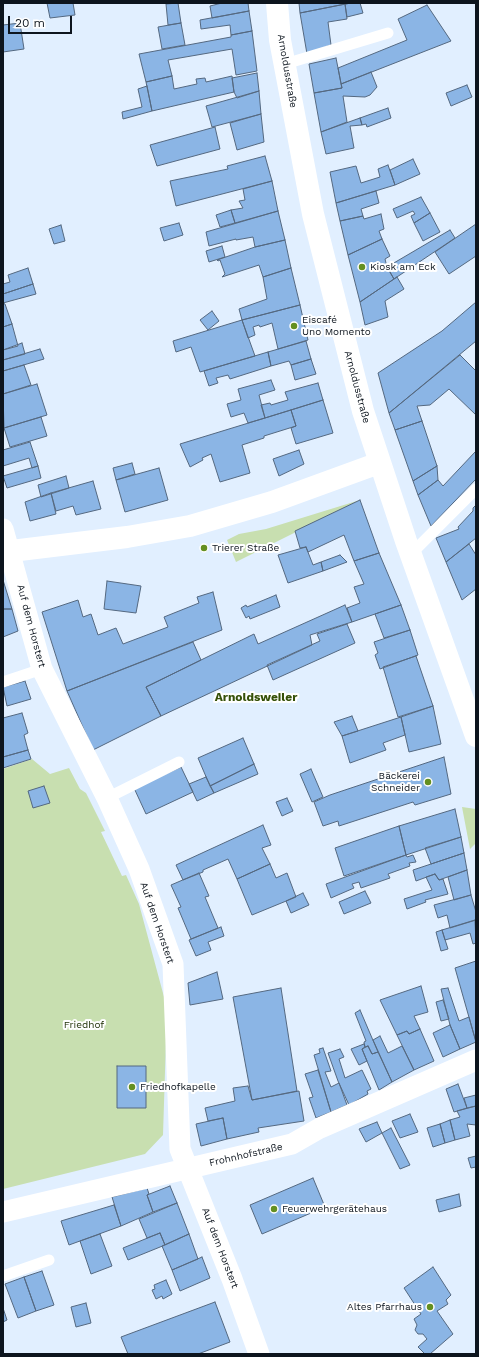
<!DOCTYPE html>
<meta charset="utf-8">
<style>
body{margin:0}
#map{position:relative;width:479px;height:1357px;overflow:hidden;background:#e1efff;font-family:"Work Sans",sans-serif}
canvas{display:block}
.frame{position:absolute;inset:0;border:4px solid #0d151e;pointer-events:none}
.scale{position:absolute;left:8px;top:16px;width:64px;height:18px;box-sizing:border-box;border:2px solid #0d151e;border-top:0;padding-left:5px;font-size:12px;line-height:14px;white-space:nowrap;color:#0d151e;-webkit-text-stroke:3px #fff;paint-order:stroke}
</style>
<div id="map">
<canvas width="479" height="1357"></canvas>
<div class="frame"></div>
<div class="scale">20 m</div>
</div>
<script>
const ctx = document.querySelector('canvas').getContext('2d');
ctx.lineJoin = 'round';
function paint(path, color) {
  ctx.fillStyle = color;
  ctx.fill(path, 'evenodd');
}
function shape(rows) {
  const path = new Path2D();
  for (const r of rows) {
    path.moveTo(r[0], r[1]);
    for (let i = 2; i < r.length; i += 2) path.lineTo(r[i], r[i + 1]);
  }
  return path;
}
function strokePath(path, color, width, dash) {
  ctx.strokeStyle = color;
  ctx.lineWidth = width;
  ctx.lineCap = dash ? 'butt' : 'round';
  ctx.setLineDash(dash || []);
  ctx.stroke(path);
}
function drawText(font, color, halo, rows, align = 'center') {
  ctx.font = font + ' "Work Sans",sans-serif';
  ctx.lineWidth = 4;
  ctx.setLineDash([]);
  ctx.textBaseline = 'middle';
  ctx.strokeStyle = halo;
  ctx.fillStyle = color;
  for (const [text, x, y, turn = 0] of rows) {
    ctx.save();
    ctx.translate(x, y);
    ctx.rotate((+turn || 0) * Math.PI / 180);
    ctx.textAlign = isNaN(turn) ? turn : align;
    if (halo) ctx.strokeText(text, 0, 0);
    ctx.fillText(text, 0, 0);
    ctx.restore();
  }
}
paint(shape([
 [360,500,236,562,227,540,239,534,266,529],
 [32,759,50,774,69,768,80,789,86,793,105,831,101,832,122,876,126,875,139,904,167,1008,163,1135,145,1154,3,1189,3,769],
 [462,807,476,809,476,843,470,849]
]), '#c8dfb0');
const building = shape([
 [47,3,73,3,75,15,50,18,47,3],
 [178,3,181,23,168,25,166,4,178,3],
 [222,3,248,3,249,11,212,18,210,6,222,3],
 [299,3,351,3,300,13,299,3],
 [351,3,360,3,363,13,347,17,345,4,351,3],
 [345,4,347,19,328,22,331,45,307,54,300,13,345,4],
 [427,5,451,41,341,84,338,68,407,40,398,19,427,5],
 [249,11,252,31,231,35,230,25,201,29,200,20,249,11],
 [20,23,24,49,3,52,3,25,20,23],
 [181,23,185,45,162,49,158,27,181,23],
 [252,31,257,71,236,75,232,49,168,60,172,76,146,82,139,54,231,37,231,35,252,31],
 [336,58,342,88,314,93,309,64,336,58],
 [371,72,377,87,370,95,365,97,343,96,347,122,321,132,314,93,342,88,341,84,371,72],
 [257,73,259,91,237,98,234,92,232,78,257,73],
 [172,76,174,89,197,84,196,79,205,78,206,82,232,76,234,92,152,111,146,82,172,76],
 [467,85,472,97,451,106,446,93,467,85],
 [147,86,152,111,123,119,122,112,142,107,138,89,147,86],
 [259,91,261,114,212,127,206,106,259,91],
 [388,108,391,118,367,127,366,124,362,125,360,118,388,108],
 [261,114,264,142,237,150,230,123,261,114],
 [360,118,362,125,350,126,354,148,326,154,321,132,360,118],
 [215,127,220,149,157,166,150,145,215,127],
 [265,156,272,181,176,206,170,181,228,169,227,166,265,156],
 [413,159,420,174,395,185,390,170,413,159],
 [388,165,395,185,336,203,330,172,356,166,361,183,380,177,378,169,388,165],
 [272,181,278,211,235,223,231,210,243,208,239,201,245,200,243,189,272,181],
 [376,191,379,203,361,209,363,216,340,221,336,203,376,191],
 [421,197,430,213,414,223,411,216,415,214,413,211,397,218,393,209,421,197],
 [231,210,235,223,220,227,216,215,231,210],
 [278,211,285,240,255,247,253,237,236,240,236,239,209,246,206,232,278,211],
 [430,213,440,232,423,241,414,223,430,213],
 [381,214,384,229,379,231,382,239,348,255,340,221,363,216,364,219,381,214],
 [179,223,183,235,164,241,160,228,179,223],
 [476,224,476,256,449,274,435,252,476,224],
 [61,225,65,241,54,244,49,229,61,225],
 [450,230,455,238,394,279,387,267,450,230],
 [382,239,390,256,385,259,387,267,394,279,360,302,348,255,382,239],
 [285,240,291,268,263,277,259,265,222,277,225,274,220,260,218,261,217,260,255,247,285,240],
 [222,246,225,257,209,262,206,251,222,246],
 [28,268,33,284,3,294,3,284,10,282,8,275,28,268],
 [291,268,300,305,242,320,239,309,267,299,263,277,291,268],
 [397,277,404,289,385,301,388,317,365,325,360,302,397,277],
 [33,284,36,294,3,303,3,294,33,284],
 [476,302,476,341,389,413,378,373,442,331,476,302],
 [3,303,5,304,12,324,3,327,3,303],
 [300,305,308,340,278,349,272,323,260,327,259,325,253,327,255,335,248,338,242,320,300,305],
 [212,311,219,321,208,330,200,320,212,311],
 [242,320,255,356,200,372,191,347,176,352,173,341,242,320],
 [12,324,18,346,3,350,3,327,12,324],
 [306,341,311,359,291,365,289,361,271,366,268,352,306,341],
 [22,343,25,354,3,360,3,350,22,343],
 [40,349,44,359,3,371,3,360,40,349],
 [268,352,271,366,230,379,228,375,216,378,218,383,209,386,204,371,268,352],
 [460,355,476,371,476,415,449,389,430,405,417,406,422,421,395,430,389,413,460,355],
 [311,359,316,374,295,380,291,365,311,359],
 [24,365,31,385,3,394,3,371,24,365],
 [271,380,275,390,259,395,265,418,248,423,244,413,231,417,227,404,241,400,238,389,271,380],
 [318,383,323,400,265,418,261,405,270,403,271,405,288,400,285,392,318,383],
 [37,384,47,415,4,428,3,394,37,384],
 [323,400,333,433,296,444,291,428,296,426,291,410,323,400],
 [291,410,296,426,264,436,264,438,242,445,250,473,220,482,211,454,202,458,203,460,190,467,180,444,291,410],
 [41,417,47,436,10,447,4,428,41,417],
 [422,421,437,466,413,481,395,430,422,421],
 [30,442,38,466,32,468,29,458,3,466,3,450,30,442],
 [299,450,304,464,279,476,273,459,299,450],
 [476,451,476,479,431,526,418,495,438,480,443,486,476,451],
 [132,463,135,474,116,480,113,468,132,463],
 [38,466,41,478,7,488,3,476,38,466],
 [437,466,438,480,418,495,413,481,437,466],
 [159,468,168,500,125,512,116,480,159,468],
 [66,476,69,488,41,497,38,485,66,476],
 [93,481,101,509,76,515,73,506,56,511,51,493,93,481],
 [51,493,56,514,30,521,25,502,51,493],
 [360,500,379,553,354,561,344,535,308,552,306,547,300,548,295,531,360,500],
 [476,505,476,538,446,562,436,538,459,529,458,527,473,511,473,508,476,505],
 [469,544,476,555,476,589,462,600,446,562,469,544],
 [306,547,313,565,321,562,323,571,288,583,278,555,306,547],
 [379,553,401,605,352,622,347,608,360,603,354,587,364,584,354,561,379,553],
 [340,555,347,562,323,571,321,562,340,555],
 [3,580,12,609,3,609,3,580],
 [107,581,141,586,136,613,104,609,107,581],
 [213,592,222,630,67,691,42,612,78,600,83,617,91,614,98,635,116,628,123,644,168,627,164,617,199,603,197,597,213,592],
 [276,595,280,607,250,619,249,616,246,618,241,608,246,605,247,607,276,595],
 [345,605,352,622,310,635,312,645,161,716,146,687,254,634,258,644,345,605],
 [401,605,410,630,384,638,375,614,401,605],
 [3,609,12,609,18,631,3,637,3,609],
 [347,624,355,643,273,680,267,665,320,641,317,634,347,624],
 [410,630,418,655,380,669,375,655,378,653,374,642,410,630],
 [193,642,201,660,146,687,161,716,93,750,67,691,193,642],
 [416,656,433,706,398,717,383,667,416,656],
 [25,681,31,699,7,706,3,687,25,681],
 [433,706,441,744,409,752,401,717,433,706],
 [22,713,28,733,24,735,28,750,3,757,3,718,22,713],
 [352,716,358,731,342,736,334,722,352,716],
 [401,717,405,735,383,743,386,750,350,763,342,736,401,717],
 [243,738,254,764,210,786,198,758,243,738],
 [28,750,31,759,3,768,3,757,28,750],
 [444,757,451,794,415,805,413,802,339,826,338,821,323,826,314,802,330,795,444,757],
 [254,764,258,774,214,793,210,786,254,764],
 [181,767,193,792,146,814,134,788,181,767],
 [311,769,323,797,312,802,300,774,311,769],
 [206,777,214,793,197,801,189,784,206,777],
 [44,786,50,803,33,808,28,791,44,786],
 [287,798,293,811,282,816,276,802,287,798],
 [455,809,461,837,406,855,399,826,455,809],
 [263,825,271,845,262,848,270,864,237,879,228,859,203,870,203,872,183,880,176,865,263,825],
 [399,826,406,855,344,876,335,848,399,826],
 [461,837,464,853,431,864,425,848,461,837],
 [464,853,467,870,439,880,435,874,416,881,413,870,464,853],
 [406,855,407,857,413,855,416,862,409,863,410,866,388,874,390,878,361,888,359,882,352,884,354,888,331,898,326,884,406,855],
 [270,864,276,878,287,873,296,897,252,915,237,879,270,864],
 [467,870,471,895,454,900,448,877,467,870],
 [199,873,209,896,205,897,218,928,191,939,178,908,181,907,171,885,199,873],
 [435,874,439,880,443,879,448,894,425,900,426,902,407,909,404,899,432,890,426,877,435,874],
 [365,891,371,903,344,914,339,902,365,891],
 [303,893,309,905,291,913,286,901,303,893],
 [471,895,476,912,476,920,450,928,447,915,438,918,434,905,471,895],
 [475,920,476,943,473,944,470,933,445,940,442,930,475,920],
 [221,927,224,936,208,942,211,950,196,956,189,940,221,927],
 [442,930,448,949,441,951,436,932,442,930],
 [476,961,476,1042,455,968,476,961],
 [217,972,223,999,190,1005,188,983,217,972],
 [421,986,428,1012,414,1016,420,1029,409,1034,407,1031,397,1035,380,1000,421,986],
 [281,988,297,1091,252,1100,233,997,281,988],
 [448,988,459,1021,469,1017,476,1042,460,1049,450,1025,441,989,448,988],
 [443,1000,449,1019,441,1021,436,1002,443,1000],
 [360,1010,378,1052,372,1054,368,1046,365,1047,364,1042,366,1041,355,1013,360,1010],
 [450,1025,460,1049,443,1057,433,1033,450,1025],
 [420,1029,434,1061,414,1070,397,1035,407,1031,409,1034,420,1029],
 [380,1036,388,1053,402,1046,414,1070,392,1082,373,1040,380,1036],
 [364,1044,365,1047,362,1049,367,1061,359,1065,351,1049,364,1044],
 [368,1046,372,1054,378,1052,392,1082,379,1090,362,1049,368,1046],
 [323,1048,331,1071,325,1072,331,1087,339,1083,347,1105,331,1112,314,1055,320,1053,319,1049,323,1048],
 [340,1049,344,1057,339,1059,345,1078,362,1070,371,1089,367,1091,368,1094,349,1105,338,1081,328,1053,340,1049],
 [117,1066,146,1066,146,1108,117,1108,117,1066],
 [318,1070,331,1112,316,1118,309,1098,313,1097,305,1074,318,1070],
 [458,1084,467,1108,454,1112,446,1089,458,1084],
 [248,1086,252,1100,299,1091,304,1121,258,1128,259,1132,227,1139,223,1118,208,1121,205,1108,235,1101,233,1088,248,1086],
 [476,1095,476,1106,467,1108,464,1098,476,1095],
 [476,1106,476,1125,467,1124,470,1136,455,1140,450,1120,460,1117,457,1111,476,1106],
 [410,1114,418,1132,400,1138,392,1121,410,1114],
 [223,1118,227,1139,201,1146,196,1124,223,1118],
 [450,1120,455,1140,445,1143,440,1124,450,1120],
 [377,1122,382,1133,366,1142,359,1129,377,1122],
 [440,1124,445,1143,433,1147,427,1128,440,1124],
 [391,1128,410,1165,400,1169,382,1133,391,1128],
 [476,1156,476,1167,471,1168,468,1158,476,1156],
 [313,1178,325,1207,262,1234,250,1205,313,1178],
 [170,1186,177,1203,153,1212,147,1195,170,1186],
 [147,1188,149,1194,147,1195,153,1212,121,1226,112,1197,147,1188],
 [459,1194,461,1206,439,1212,436,1200,459,1194],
 [177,1203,189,1234,165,1245,160,1233,147,1238,139,1219,177,1203],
 [114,1205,121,1226,69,1245,61,1221,114,1205],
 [160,1233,165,1245,128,1260,123,1248,160,1233],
 [100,1234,112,1266,91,1274,80,1241,100,1234],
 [189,1234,198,1259,172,1270,162,1246,189,1234],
 [202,1257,210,1278,180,1291,172,1270,202,1257],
 [433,1267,451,1295,446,1300,448,1304,437,1311,453,1334,430,1354,425,1354,418,1347,427,1339,423,1334,418,1334,415,1330,417,1325,414,1319,421,1314,404,1288,433,1267],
 [42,1271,54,1305,36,1311,24,1277,42,1271],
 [24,1277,36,1311,18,1318,5,1284,24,1277],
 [166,1280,172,1294,163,1299,162,1296,156,1299,152,1290,155,1289,154,1285,166,1280],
 [215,1302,230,1342,198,1354,128,1354,121,1337,215,1302],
 [86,1303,91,1323,76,1327,71,1307,86,1303],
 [3,1308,7,1320,3,1322,3,1308]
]);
paint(building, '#8bb5e5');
strokePath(building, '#546880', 1);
strokePath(shape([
 [285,64,388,33],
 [411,554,476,489],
 [3,682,42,669],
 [107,798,179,762],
 [3,1276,49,1260]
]), '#fff', 11);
strokePath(shape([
 [3,529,42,669,107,798,139,869,173,964,180,1149,232,1279,259,1354],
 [3,1212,292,1144,320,1128,476,1060]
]), '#fff', 21);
strokePath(shape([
 [3,552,127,537,190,526,272,502,379,463]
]), '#fff', 22);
strokePath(shape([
 [277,3,280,40,313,214,363,411,406,541,476,736]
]), '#fff', 22);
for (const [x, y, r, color] of [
 [362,267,4,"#648f20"],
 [294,326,4,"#648f20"],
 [204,548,4,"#648f20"],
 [428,782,4,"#648f20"],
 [132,1087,4,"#648f20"],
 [274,1209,4,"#648f20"],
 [430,1307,4,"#648f20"]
]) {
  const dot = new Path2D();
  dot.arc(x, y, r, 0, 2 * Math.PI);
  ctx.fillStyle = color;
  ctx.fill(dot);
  strokePath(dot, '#fff', 1.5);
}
drawText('10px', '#0d151e', '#fff', [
 ["Arnoldusstraße",287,71,80],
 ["Arnoldusstraße",357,387,75],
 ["Auf dem Horstert",31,626,75],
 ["Auf dem Horstert",157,923,71],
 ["Frohnhofstraße",246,1155,-13],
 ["Auf dem Horstert",220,1248,69]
]);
drawText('10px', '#0d151e', '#fff', [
 ["Kiosk am Eck",370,267],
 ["Eiscafé",302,320],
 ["Uno Momento",302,332],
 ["Trierer Straße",212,548],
 ["Bäckerei",420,776,"right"],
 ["Schneider",420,788,"right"],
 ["Friedhofkapelle",140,1087],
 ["Feuerwehrgerätehaus",282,1209],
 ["Altes Pfarrhaus",422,1307,"right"]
], 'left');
drawText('10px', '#213208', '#fff', [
 ["Friedhof",84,1025]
]);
drawText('bold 12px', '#365109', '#fff', [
 ["Arnoldsweiler",256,697]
]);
</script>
